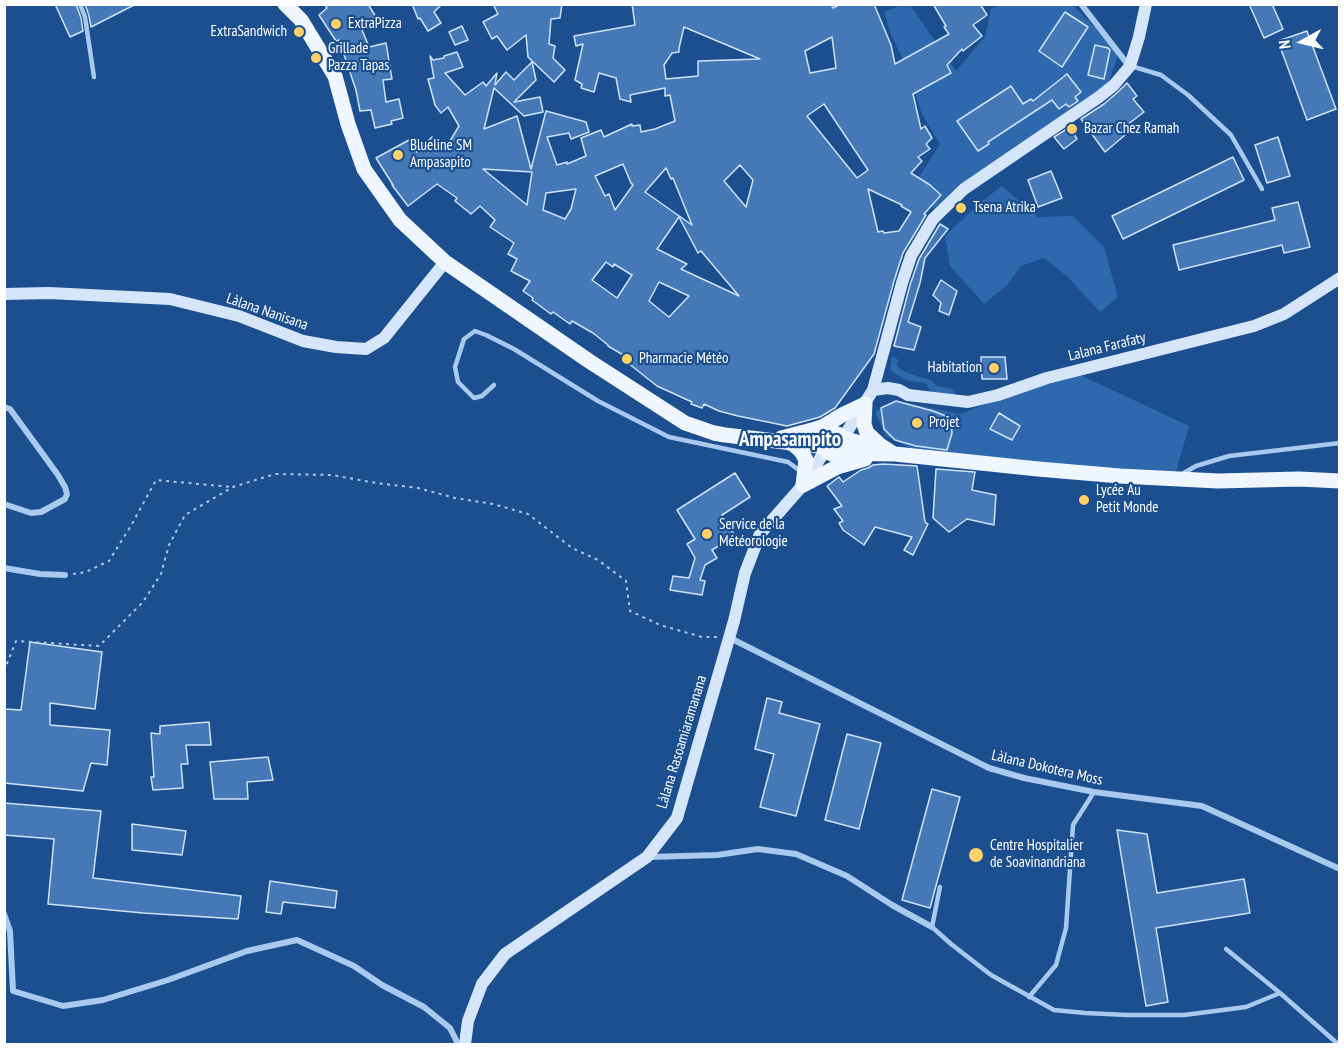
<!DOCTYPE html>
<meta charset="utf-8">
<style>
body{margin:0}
#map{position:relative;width:1344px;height:1049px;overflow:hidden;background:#1b4f8f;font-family:"PT Sans Narrow",sans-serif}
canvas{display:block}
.frame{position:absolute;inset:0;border:6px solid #fff;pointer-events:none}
.north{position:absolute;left:1272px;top:12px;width:60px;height:60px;-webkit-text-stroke:4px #1b4f8f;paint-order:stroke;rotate:262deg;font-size:16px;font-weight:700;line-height:24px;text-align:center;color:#fff}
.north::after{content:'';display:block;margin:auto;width:21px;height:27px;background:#fff;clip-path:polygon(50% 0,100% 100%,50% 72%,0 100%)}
</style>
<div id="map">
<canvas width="1344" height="1049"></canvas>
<div class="frame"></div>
<div class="north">N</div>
</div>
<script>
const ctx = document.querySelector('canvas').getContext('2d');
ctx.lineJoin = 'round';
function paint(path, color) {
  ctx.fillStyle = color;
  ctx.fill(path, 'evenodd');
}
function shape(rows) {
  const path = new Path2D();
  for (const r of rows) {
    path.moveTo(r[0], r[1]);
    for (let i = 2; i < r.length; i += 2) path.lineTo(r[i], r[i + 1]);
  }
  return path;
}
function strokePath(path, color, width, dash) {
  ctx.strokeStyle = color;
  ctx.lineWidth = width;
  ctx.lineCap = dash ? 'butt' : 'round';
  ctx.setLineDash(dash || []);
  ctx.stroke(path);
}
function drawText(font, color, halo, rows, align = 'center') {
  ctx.font = font + ' "PT Sans Narrow",sans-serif';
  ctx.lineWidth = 4.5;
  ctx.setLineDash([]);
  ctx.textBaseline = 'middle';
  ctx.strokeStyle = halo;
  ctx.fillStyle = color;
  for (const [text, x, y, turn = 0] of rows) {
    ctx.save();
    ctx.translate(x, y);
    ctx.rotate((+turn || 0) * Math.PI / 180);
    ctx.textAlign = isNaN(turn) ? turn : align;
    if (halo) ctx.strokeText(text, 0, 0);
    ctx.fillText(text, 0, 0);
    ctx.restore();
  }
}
paint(shape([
 [901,5,910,5,956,71,985,37,991,9,1000,5,1072,5,1101,33,1118,56,1108,84,933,209,916,182,940,144,922,114,907,68,890,32,884,12],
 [1002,186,1038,217,1073,216,1104,247,1118,297,1100,312,1068,277,1044,258,1021,266,1007,285,984,304,950,266,945,236,982,201],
 [892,355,898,360,897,366,905,372,933,381,936,386,953,389,955,394,948,400,931,391,925,383,905,380,890,370],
 [1072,371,1189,426,1174,478,910,448,886,436,875,412,896,401,960,414]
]), '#2e69ad');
const building = shape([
 [55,4,76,4,81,18,83,31,70,37,55,4],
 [85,4,136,4,91,27,89,16,85,4],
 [324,4,368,4,376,17,360,25,369,47,386,43,392,79,383,80,386,102,399,99,403,118,391,121,392,124,375,128,371,110,360,111,356,90,339,40,336,41,319,15,327,8,324,4],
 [412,4,442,4,434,12,441,23,428,31,420,18,418,19,412,4],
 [493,4,562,4,560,18,551,19,549,44,555,46,553,58,565,70,554,82,528,57,526,35,507,50,497,36,492,39,483,22,498,14,493,4],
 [632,4,831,4,833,8,841,4,874,4,891,45,895,64,949,34,944,27,946,26,933,4,980,4,987,15,973,25,982,36,963,51,962,49,947,65,951,73,913,94,921,129,925,126,932,138,926,144,930,149,918,157,922,161,911,173,930,185,941,195,924,214,926,215,903,253,894,281,874,354,835,408,820,417,787,426,738,416,719,411,704,404,702,408,691,404,692,402,657,386,623,359,625,356,608,346,608,345,593,333,572,321,570,324,553,312,551,314,532,300,533,298,523,291,530,281,511,271,517,259,508,254,514,243,490,227,495,220,480,206,471,214,455,201,457,198,437,184,408,206,392,185,393,185,376,158,409,140,417,152,432,137,444,151,459,126,448,107,441,113,435,105,428,79,434,78,430,56,433,60,444,58,444,56,457,52,463,67,445,73,465,95,483,82,486,86,497,73,495,85,506,72,514,80,532,62,536,80,514,102,540,97,543,112,524,116,494,88,484,129,517,116,531,169,546,111,586,122,589,132,571,139,569,133,547,137,557,165,567,162,567,164,586,156,581,138,601,130,604,137,632,124,632,126,640,125,641,132,655,129,675,121,670,95,665,96,665,88,630,95,631,102,620,99,616,78,599,73,594,92,581,88,582,84,575,80,583,44,576,46,574,36,635,25,632,4],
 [684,27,760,59,698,61,698,76,666,79,664,65,672,53,679,52,679,48,684,27],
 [832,37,836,68,810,73,805,51,832,37],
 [824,104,868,170,857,178,807,116,824,104],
 [623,164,631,183,633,185,615,210,609,194,605,196,595,176,623,164],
 [740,165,753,180,746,207,724,181,740,165],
 [666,168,671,179,673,178,692,225,645,192,666,168],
 [483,169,532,172,527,205,483,169],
 [576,189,571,209,565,219,543,210,546,193,576,189],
 [868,189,902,205,901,206,911,212,899,231,884,233,883,231,878,232,868,189],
 [679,217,698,253,701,251,739,296,681,269,687,264,657,249,679,217],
 [606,262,613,267,614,264,632,275,617,298,592,280,606,262],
 [659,282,689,296,669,317,649,301,659,282],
 [1249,4,1272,4,1283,29,1264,38,1249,4],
 [1065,12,1088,27,1062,67,1039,51,1065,12],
 [462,26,468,40,455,45,449,32,462,26],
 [1307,31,1336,109,1307,120,1278,41,1307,31],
 [1095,45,1108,48,1110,50,1104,79,1088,75,1095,45],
 [1067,74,1081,92,1075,97,1078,101,1069,107,1066,104,1059,109,1052,100,988,142,989,144,978,151,957,121,1011,86,1023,104,1031,99,1033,101,1067,74],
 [1127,83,1137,96,1133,99,1144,112,1127,125,1131,130,1105,152,1081,119,1104,104,1119,91,1127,83],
 [1070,127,1077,139,1064,149,1054,137,1070,127],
 [1278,137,1290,176,1267,183,1255,145,1278,137],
 [1233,157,1244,180,1123,239,1112,216,1233,157],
 [1051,171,1062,198,1038,207,1028,180,1051,171],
 [1298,202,1310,247,1284,253,1282,245,1179,270,1173,245,1275,220,1272,208,1298,202],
 [940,224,948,229,925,258,920,283,908,322,921,327,914,350,894,346,910,285,919,259,940,224],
 [941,280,957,291,949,315,939,311,941,303,933,295,941,280],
 [981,357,1005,357,1007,379,982,379,981,357],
 [896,401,933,411,951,418,952,433,947,450,916,446,895,440,884,429,881,408,896,401],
 [999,413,1020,426,1012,440,990,429,999,413],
 [884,464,917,466,925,522,928,524,913,555,904,550,912,537,875,527,864,545,843,530,839,523,843,521,834,509,842,506,827,486,839,477,843,482,861,470,868,468,873,465,884,464],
 [936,469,975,472,972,490,996,495,994,525,967,519,949,532,933,518,936,469],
 [735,473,750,497,722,515,735,536,712,550,717,558,705,565,700,580,705,581,702,595,670,590,673,576,689,578,695,558,687,544,695,539,677,510,735,473],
 [30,642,102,652,95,709,50,703,50,725,110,730,107,765,91,763,83,791,4,783,4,709,21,710,30,642],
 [767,698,782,702,779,713,820,724,796,816,760,807,774,754,755,749,767,698],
 [209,722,211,745,186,745,188,764,181,764,183,788,153,790,151,777,154,777,151,733,160,734,160,726,209,722],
 [847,734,881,743,859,829,825,820,847,734],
 [268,757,273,780,247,782,248,799,214,799,210,762,268,757],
 [932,789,960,797,930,908,902,900,932,789],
 [4,803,101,811,93,878,241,896,238,919,143,913,48,904,54,839,4,835,4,803],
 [132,824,186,831,182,855,132,850,132,824],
 [1117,830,1147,834,1157,893,1244,879,1250,913,1156,928,1168,1002,1146,1006,1117,830],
 [270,881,337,891,335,908,283,902,281,914,266,912,270,881]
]);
paint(building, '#4478b7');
strokePath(building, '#cfe3fa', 1.5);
strokePath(shape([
 [73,574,86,572,109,561,132,524,156,480,231,487],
 [4,671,16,641,99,646,143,602,161,574,169,545,185,515,233,487,275,474,332,475,376,483,418,488,455,498,493,504,528,514,572,548,598,560,626,581,630,611,660,625,702,637,717,637]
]), '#a9c9ee', 2, [3, 4.5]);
strokePath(shape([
 [80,4,85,17,94,77],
 [1131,66,1161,75,1188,95,1231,135,1262,189],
 [494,385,482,396,474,398,458,382,455,367,464,339,475,331,486,335,514,349,598,401,669,437,788,462,800,471],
 [1182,474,1196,466,1229,456,1340,443],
 [940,887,932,927,951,944,991,975,1054,1010,1085,1013,1127,1015,1184,1015,1246,1007,1280,993],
 [1226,949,1280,993,1338,1044],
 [1029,997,1056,965,1066,928,1073,825,1094,792]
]), '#a9c9ee', 4.5);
strokePath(shape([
 [1081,4,1129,66],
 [4,407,10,409,58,475,65,487,67,494,65,499,41,512,31,513,4,504],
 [4,568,40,574,65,575],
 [730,638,989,768,1024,778,1094,792,1202,806,1340,869],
 [649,857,717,855,758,849,796,854,847,876,892,905,932,927],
 [4,914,10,931,13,991,63,1006,103,1000,168,980,247,951,297,940,354,966,382,985,424,1007,450,1028,458,1044]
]), '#a9c9ee', 6);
strokePath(shape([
 [4,294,49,293,170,299,239,316,303,341,336,347,366,349,384,338,445,262],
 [873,390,888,388,899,390,908,395,968,402,998,395,1047,378,1254,326,1284,314,1340,278],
 [843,438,873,390,902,283,911,256,933,219,964,189,1099,97,1114,85,1130,66,1139,37,1146,4],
 [804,484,826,449],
 [465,1044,468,1021,482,984,505,954,647,857,677,818,734,621,745,573,760,534,803,485,810,479]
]), '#d6e6fa', 12);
strokePath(shape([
 [285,4,301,20,335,76,348,124,364,169,400,220,445,262,589,361,685,423,714,433,725,435,818,446,826,449,828,452,834,455,841,453,895,454,1038,469,1120,476,1218,481,1299,479,1340,481],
 [811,435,838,434,843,438,876,448],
 [781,438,812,430,824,426,842,415,865,404,864,424,867,433,880,445,894,454],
 [789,443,793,444,801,451,806,460,803,485],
 [803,485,837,467,865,459]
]), '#f0f6ff', 15);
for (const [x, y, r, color] of [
 [336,24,6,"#ffd166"],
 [299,32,6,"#ffd166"],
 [316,58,6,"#ffd166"],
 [1072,129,6,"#ffd166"],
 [398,155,6,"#ffd166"],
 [961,208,6,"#ffd166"],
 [627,359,6,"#ffd166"],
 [994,368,6,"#ffd166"],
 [917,423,6,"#ffd166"],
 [1084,500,6,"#ffd166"],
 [707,534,6,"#ffd166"],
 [976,855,8,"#ffd166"]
]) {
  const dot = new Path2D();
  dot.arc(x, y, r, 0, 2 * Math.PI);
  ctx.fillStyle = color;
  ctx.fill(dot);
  strokePath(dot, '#1b4f8f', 2);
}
drawText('15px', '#fff', '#1b4f8f', [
 ["ExtraPizza",348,24],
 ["ExtraSandwich",287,32,"right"],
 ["Grillade",328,49],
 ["Pazza Tapas",328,66],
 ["Bazar Chez Ramah",1084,129],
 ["Blueline SM",410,146],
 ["Ampasapito",410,163],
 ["Tsena Atrika",973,208],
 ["Pharmacie Météo",639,359],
 ["Habitation",982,368,"right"],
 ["Projet",929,423],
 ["Lycée Au",1096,491],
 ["Petit Monde",1096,508],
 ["Service de la",719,525],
 ["Météorologie",719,542],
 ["Centre Hospitalier",990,846],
 ["de Soavinandriana",990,863]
], 'left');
drawText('15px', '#fff', '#1b4f8f', [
 ["Làlana Nanisana",267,312,19],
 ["Lalana Farafaty",1107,347,-14],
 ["Làlana Rasoamiaramanana",682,742,-73],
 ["Làlana Dokotera Moss",1047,768,13]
]);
drawText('bold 21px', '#fff', '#1b4f8f', [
 ["Ampasampito",790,440]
]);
</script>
